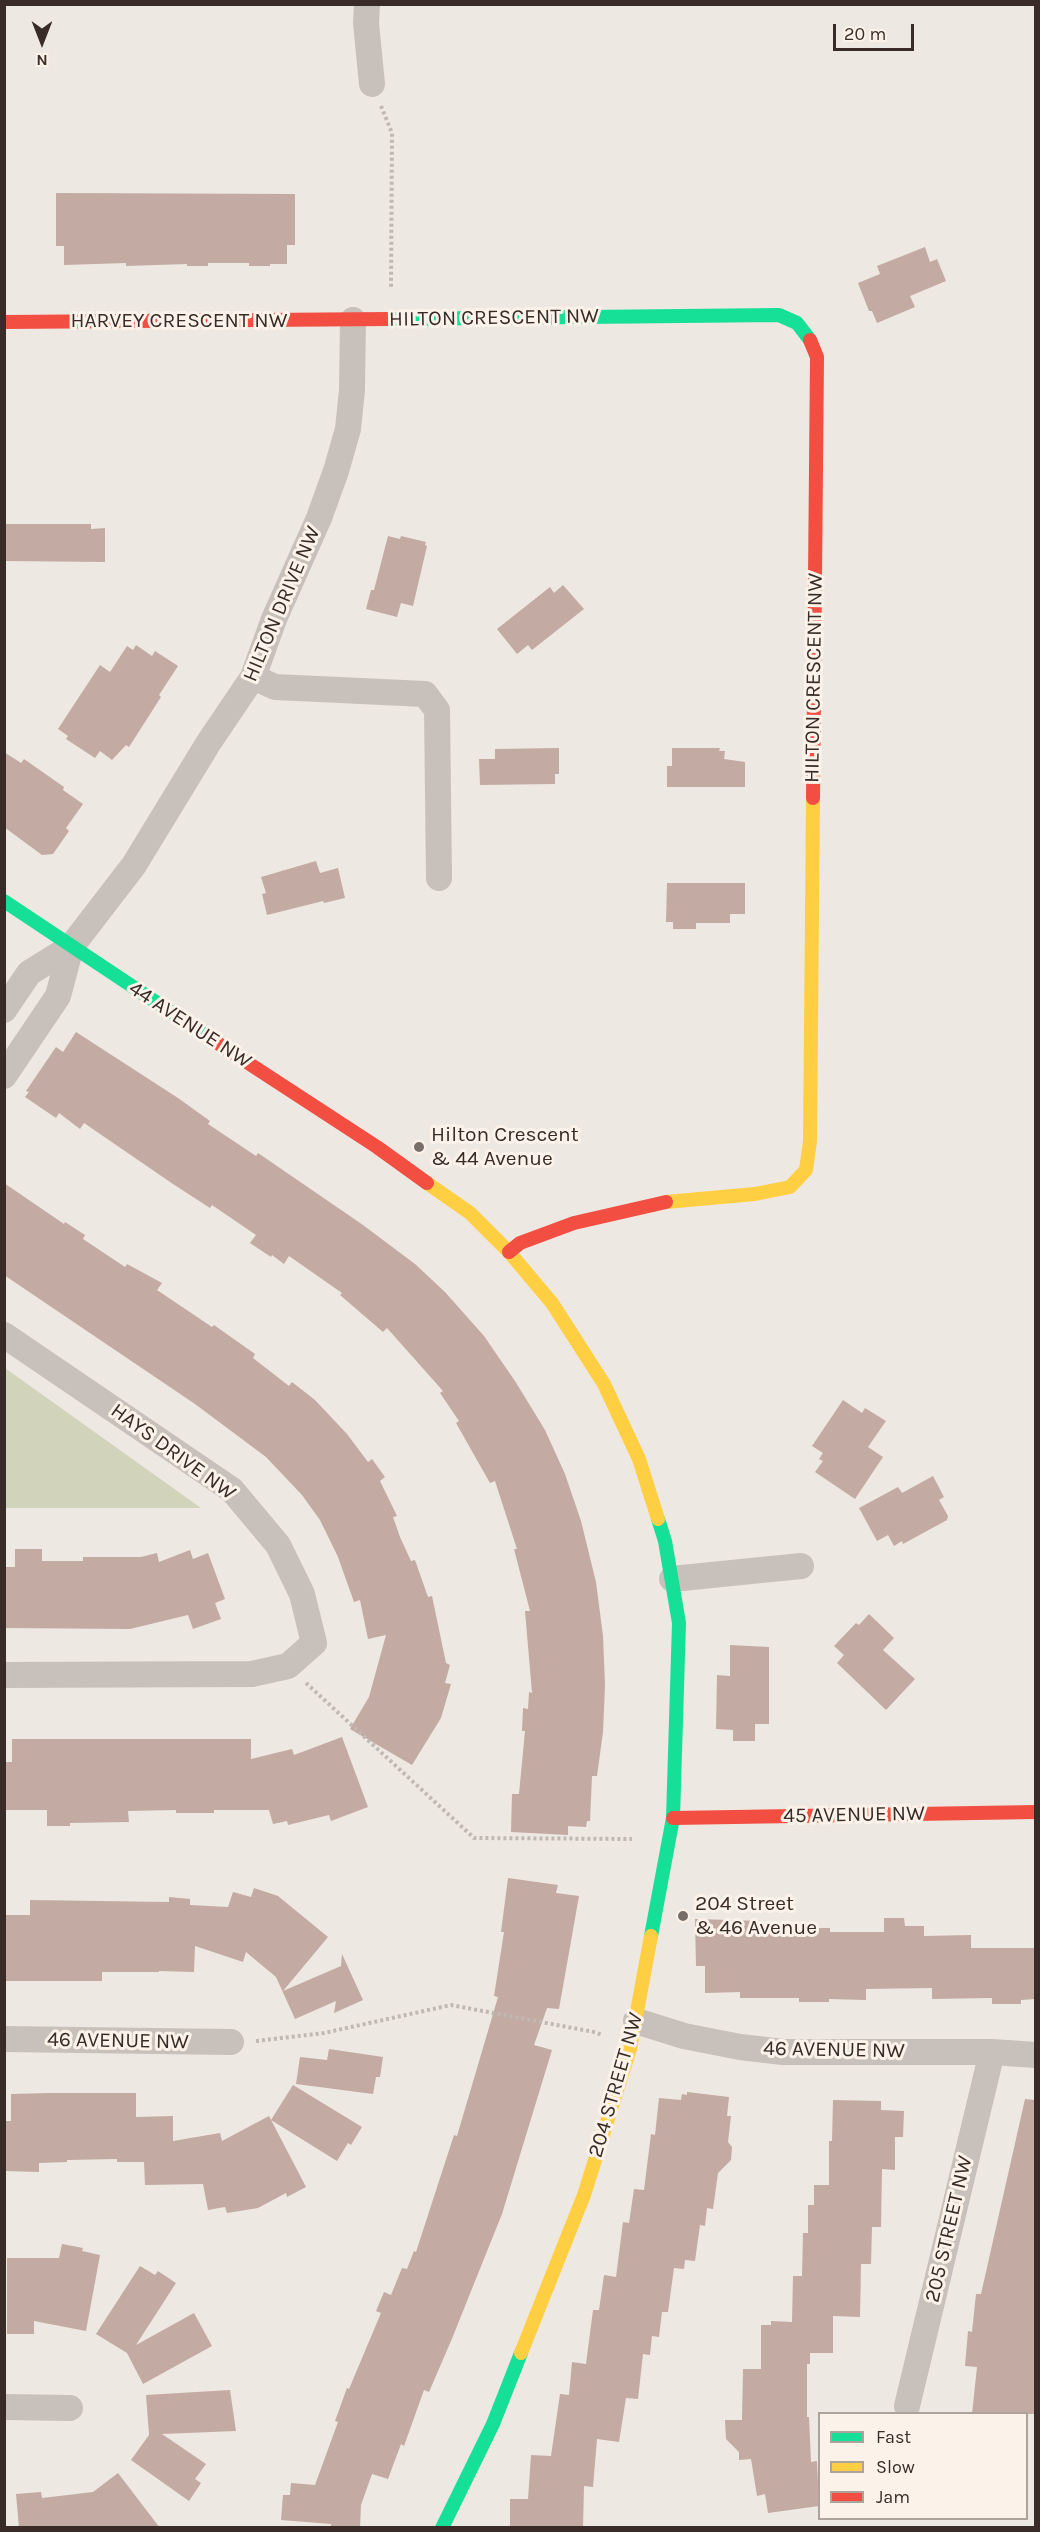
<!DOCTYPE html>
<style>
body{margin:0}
#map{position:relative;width:1040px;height:2532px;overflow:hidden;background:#eee8e2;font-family:Karla,sans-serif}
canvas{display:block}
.frame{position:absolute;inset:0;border:6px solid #392c28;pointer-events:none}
.legend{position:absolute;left:818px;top:2412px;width:210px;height:108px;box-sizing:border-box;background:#fbf2e9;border:2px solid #ada39c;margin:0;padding:8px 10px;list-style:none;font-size:18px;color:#392c28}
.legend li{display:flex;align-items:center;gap:12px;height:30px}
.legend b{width:30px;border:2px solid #ada39c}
.north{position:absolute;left:12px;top:12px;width:60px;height:60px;-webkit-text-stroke:4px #fbf2e9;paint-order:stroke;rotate:180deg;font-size:16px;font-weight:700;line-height:24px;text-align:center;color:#392c28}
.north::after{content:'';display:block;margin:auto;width:21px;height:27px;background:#392c28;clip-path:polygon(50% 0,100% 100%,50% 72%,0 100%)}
.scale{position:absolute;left:833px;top:24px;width:81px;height:27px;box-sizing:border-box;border:3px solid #392c28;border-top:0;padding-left:8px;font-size:18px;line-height:21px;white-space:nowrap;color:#392c28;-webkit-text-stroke:4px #fbf2e9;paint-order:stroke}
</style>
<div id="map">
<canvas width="1040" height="2532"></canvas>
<div class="frame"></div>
<ul class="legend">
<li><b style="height:8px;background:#16e098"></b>Fast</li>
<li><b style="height:8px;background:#ffcf43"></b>Slow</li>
<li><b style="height:8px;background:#f24e42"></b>Jam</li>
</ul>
<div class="north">N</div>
<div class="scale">20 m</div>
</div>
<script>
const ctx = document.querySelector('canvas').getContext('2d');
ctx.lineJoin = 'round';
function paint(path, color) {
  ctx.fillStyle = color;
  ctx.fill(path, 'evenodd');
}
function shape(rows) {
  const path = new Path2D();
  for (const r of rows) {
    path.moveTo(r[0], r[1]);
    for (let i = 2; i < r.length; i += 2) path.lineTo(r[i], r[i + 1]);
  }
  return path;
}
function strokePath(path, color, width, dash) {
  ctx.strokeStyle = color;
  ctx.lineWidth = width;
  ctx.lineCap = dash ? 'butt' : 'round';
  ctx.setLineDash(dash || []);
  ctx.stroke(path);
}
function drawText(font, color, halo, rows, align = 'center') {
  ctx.font = font + ' Karla,sans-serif';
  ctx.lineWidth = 6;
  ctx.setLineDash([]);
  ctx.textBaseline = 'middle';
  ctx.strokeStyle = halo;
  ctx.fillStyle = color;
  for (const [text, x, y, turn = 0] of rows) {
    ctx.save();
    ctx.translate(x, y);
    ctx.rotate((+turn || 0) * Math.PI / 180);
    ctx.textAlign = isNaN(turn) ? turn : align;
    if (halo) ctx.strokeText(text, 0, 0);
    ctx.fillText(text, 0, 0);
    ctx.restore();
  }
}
paint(shape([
 [5,1368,201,1508,5,1508]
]), '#d1d4bb');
paint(shape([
 [56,193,295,194,295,245,287,245,287,264,270,264,270,266,249,266,249,263,208,263,208,266,187,266,187,264,126,266,126,263,64,265,64,246,56,246],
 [925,247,930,262,937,259,946,281,910,296,915,307,877,323,872,311,869,311,858,283,880,274,877,266],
 [4,524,91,524,91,529,105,528,105,562,4,561],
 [388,536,400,539,401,536,426,542,425,545,427,546,413,606,401,603,397,617,366,609,371,590,374,590],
 [563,585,584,609,532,650,528,645,517,654,497,629,550,587,554,593],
 [136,645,152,656,155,651,178,666,159,695,161,697,129,747,126,745,112,760,100,751,95,758,66,739,68,736,58,729,100,665,110,672,127,646,133,650],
 [559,748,559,774,555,774,555,784,480,785,479,759,495,759,495,749],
 [672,748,720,748,719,751,725,751,724,759,745,762,745,787,667,787,667,766,672,766],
 [4,752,21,763,24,759,64,787,63,790,83,804,66,828,69,831,53,854,42,855,4,827],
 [316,861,320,873,338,868,345,898,324,903,323,901,267,915,262,894,266,893,261,877],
 [667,883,745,883,745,914,730,914,730,923,696,923,696,929,673,929,673,922,666,922],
 [76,1032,178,1098,210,1121,208,1124,256,1156,258,1153,363,1225,415,1264,445,1292,484,1336,515,1381,545,1430,565,1474,581,1521,596,1582,603,1636,605,1685,603,1732,597,1776,592,1776,590,1821,587,1821,586,1827,568,1826,568,1835,511,1832,512,1794,519,1794,525,1731,522,1731,523,1708,528,1709,529,1692,532,1693,525,1611,530,1611,514,1549,517,1549,495,1481,490,1483,456,1423,459,1421,440,1393,443,1391,387,1328,383,1332,340,1295,342,1293,289,1256,284,1264,272,1255,271,1257,250,1243,256,1235,212,1205,210,1208,173,1184,84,1123,80,1129,59,1113,56,1118,25,1097,29,1092,26,1091,56,1047,63,1052],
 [4,1183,64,1224,65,1222,85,1235,83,1239,125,1267,127,1264,162,1283,157,1290,212,1327,214,1325,255,1354,253,1358,289,1386,292,1382,315,1400,347,1434,368,1462,372,1459,385,1477,380,1481,397,1516,393,1517,400,1537,411,1561,415,1560,428,1597,432,1596,446,1663,450,1665,445,1683,451,1684,441,1718,412,1765,350,1729,369,1697,386,1635,368,1639,360,1600,354,1602,338,1557,320,1520,302,1495,266,1457,195,1404,4,1275],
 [843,1400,862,1413,865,1408,886,1421,868,1447,883,1457,855,1499,815,1472,823,1461,819,1459,823,1453,812,1446],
 [933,1476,944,1497,939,1500,948,1516,947,1520,903,1544,902,1541,894,1546,888,1535,877,1541,859,1508,898,1487,902,1493],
 [15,1549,42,1549,42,1561,83,1561,83,1557,141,1557,157,1553,159,1562,190,1550,193,1559,208,1553,225,1599,215,1603,221,1619,193,1629,188,1615,130,1629,4,1628,4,1567,15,1567],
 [869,1614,894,1638,883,1650,915,1679,886,1710,837,1663,844,1655,834,1646,856,1623,859,1625],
 [730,1645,769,1647,769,1724,755,1724,755,1741,733,1741,733,1730,716,1729,717,1675,730,1676],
 [342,1737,368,1807,331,1821,329,1815,288,1825,287,1821,273,1824,269,1810,214,1810,214,1813,176,1813,176,1810,128,1811,129,1822,70,1823,70,1826,47,1826,47,1810,5,1810,5,1762,12,1762,12,1739,251,1739,251,1759,292,1749,294,1755],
 [508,1878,558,1885,556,1893,579,1896,559,2009,547,2008,534,2045,552,2050,502,2214,451,2341,429,2392,424,2390,404,2446,401,2444,388,2479,372,2474,361,2505,360,2528,331,2528,331,2524,281,2520,283,2495,290,2495,291,2483,315,2485,338,2422,335,2421,347,2388,349,2389,381,2313,376,2311,384,2292,391,2295,402,2268,407,2269,414,2251,416,2252,454,2135,457,2136,498,1997,494,1996,504,1932,501,1932],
 [254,1888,278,1896,328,1937,283,1991,341,1966,342,1954,363,2000,334,2013,336,2001,295,2019,276,1977,246,1952,243,1962,195,1946,194,1972,159,1971,159,1972,102,1972,102,1981,4,1981,4,1915,30,1915,30,1900,169,1902,169,1897,190,1899,190,1905,228,1907,233,1892,251,1897],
 [884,1918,904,1918,905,1926,924,1926,924,1936,971,1935,971,1948,1035,1948,1035,1999,1021,2000,1021,2004,992,2004,992,1998,932,1999,932,1988,866,1989,866,2000,829,1999,829,2002,799,2002,799,1998,740,1998,740,1992,705,1993,705,1966,696,1966,695,1919,762,1921,762,1928,830,1928,830,1932,884,1932],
 [329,2049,383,2057,380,2077,376,2077,373,2094,296,2084,300,2057,327,2060],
 [293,2085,362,2127,351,2145,348,2143,337,2161,271,2120],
 [687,2092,729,2097,727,2116,731,2116,728,2142,732,2147,731,2160,718,2173,713,2209,707,2208,705,2226,700,2225,695,2261,685,2260,684,2269,674,2268,668,2312,662,2312,659,2337,652,2336,650,2355,643,2354,638,2399,626,2398,619,2442,597,2439,593,2487,584,2486,583,2528,510,2526,510,2499,528,2499,531,2455,551,2456,560,2394,569,2395,572,2362,586,2364,593,2310,599,2310,604,2275,616,2277,623,2222,629,2223,634,2189,644,2190,651,2134,655,2135,659,2098,681,2100,682,2094,687,2095],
 [49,2093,136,2093,136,2117,173,2116,173,2141,220,2133,222,2141,269,2116,306,2187,287,2197,286,2193,258,2208,227,2213,225,2207,208,2210,203,2184,145,2185,144,2162,117,2162,117,2159,67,2160,67,2162,39,2163,39,2172,4,2171,4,2121,11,2121,11,2094],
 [1025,2099,1035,2100,1035,2414,972,2414,977,2367,965,2366,968,2331,972,2332,976,2294,981,2294],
 [833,2100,881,2101,881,2110,904,2111,903,2137,895,2137,895,2170,882,2169,881,2227,872,2227,871,2264,861,2264,860,2317,833,2316,833,2353,810,2353,810,2364,807,2364,807,2417,809,2417,811,2462,817,2461,819,2506,768,2513,765,2494,757,2496,751,2459,739,2460,739,2452,726,2439,725,2420,742,2420,743,2369,761,2369,761,2325,771,2325,771,2321,792,2322,793,2276,802,2276,803,2233,808,2233,808,2205,814,2205,814,2185,829,2185,829,2141,832,2141],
 [62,2244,83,2248,82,2251,100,2255,86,2331,34,2321,34,2334,7,2334,7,2258,59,2258],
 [140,2266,155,2275,158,2271,176,2283,136,2345,194,2313,212,2346,143,2384,127,2353,96,2334],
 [230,2390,236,2431,162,2434,206,2464,195,2479,201,2483,189,2501,131,2460,149,2435,146,2395],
 [118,2473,160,2528,19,2528,16,2494,41,2492,42,2498,93,2492]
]), '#c3aaa2');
strokePath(shape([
 [381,106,392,133,391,288],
 [306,1683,474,1838,632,1839],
 [256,2041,324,2033,451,2005,594,2032,602,2035]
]), '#c0b8b3', 4, [3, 3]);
strokePath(shape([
 [367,4,366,23,372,84],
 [253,677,275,687,425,694,437,710,439,878],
 [4,1010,29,973,71,947,134,865,209,742,253,677,274,619,319,518,336,471,348,429,352,390,353,320],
 [4,1076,58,996,71,947],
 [4,1335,232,1490,278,1545,302,1594,314,1643,288,1666,252,1674,4,1675],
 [672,1579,801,1566],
 [636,2021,684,2036,740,2047,783,2052,992,2052,1036,2055],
 [4,2039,231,2042],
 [907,2406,992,2052],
 [4,2407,70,2408]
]), '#c8c0ba', 26);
strokePath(shape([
 [389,319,779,315,797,323,810,340],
 [4,901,216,1042],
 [651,1936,673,1818,679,1623,665,1541,658,1519],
 [442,2528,493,2424,521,2353]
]), '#16e098', 14);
strokePath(shape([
 [427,1183,470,1213,509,1252,552,1303,604,1384,639,1459,658,1519],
 [666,1202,755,1194,790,1187,806,1170,810,1141,813,798],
 [521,2353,584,2195,630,2049,651,1936]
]), '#ffcf43', 14);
strokePath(shape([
 [4,322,389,319],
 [810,340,817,357,813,798],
 [216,1042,377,1147,427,1183],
 [509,1252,520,1243,574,1223,666,1202],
 [673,1818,1036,1812]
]), '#f24e42', 14);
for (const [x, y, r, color] of [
 [419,1147,6,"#786e69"],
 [683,1916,6,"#786e69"]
]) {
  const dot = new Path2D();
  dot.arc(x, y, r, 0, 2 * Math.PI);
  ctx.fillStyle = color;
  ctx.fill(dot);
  strokePath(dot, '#fbf2e9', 2);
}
drawText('21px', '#392c28', '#fbf2e9', [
 ["HILTON CRESCENT NW",494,318,-1],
 ["HARVEY CRESCENT NW",179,321],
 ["HILTON DRIVE NW",282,604,-67],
 ["HILTON CRESCENT NW",814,678,-89],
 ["44 AVENUE NW",190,1025,33],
 ["HAYS DRIVE NW",173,1452,36],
 ["45 AVENUE NW",854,1815,-1],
 ["46 AVENUE NW",118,2041,1],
 ["46 AVENUE NW",834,2050,1],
 ["204 STREET NW",616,2085,-74],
 ["205 STREET NW",949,2229,-77]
]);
drawText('21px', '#392c28', '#fbf2e9', [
 ["Hilton Crescent",431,1135],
 ["& 44 Avenue",431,1159],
 ["204 Street",695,1904],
 ["& 46 Avenue",695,1928]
], 'left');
</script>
